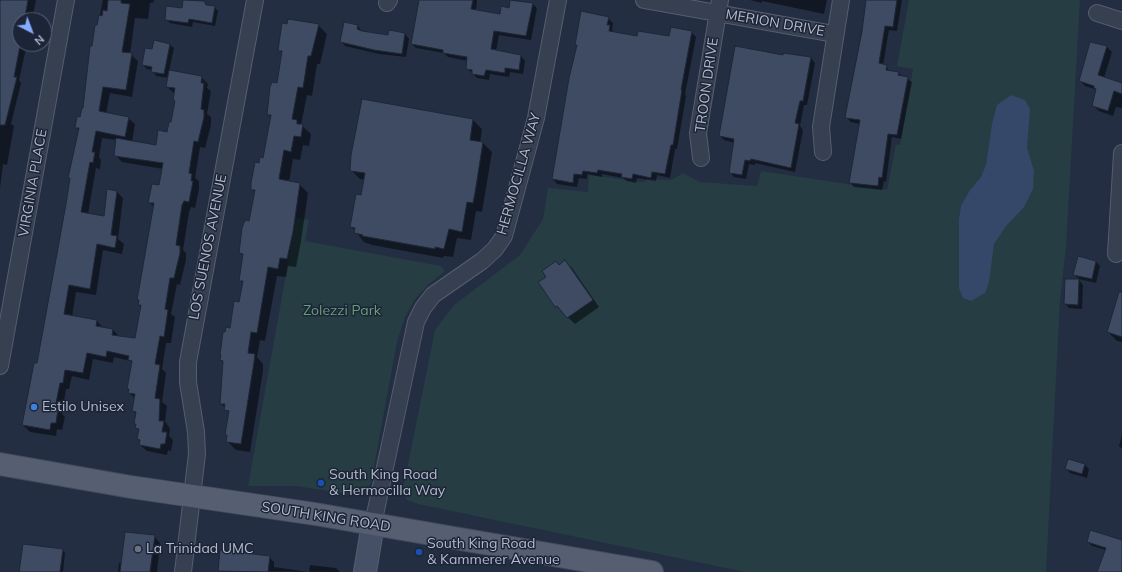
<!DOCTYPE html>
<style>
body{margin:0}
#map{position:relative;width:1122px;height:572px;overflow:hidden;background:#232e42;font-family:Mulish,sans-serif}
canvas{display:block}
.north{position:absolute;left:12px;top:12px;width:40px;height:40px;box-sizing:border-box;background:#1c2537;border:1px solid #596173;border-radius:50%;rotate:138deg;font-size:11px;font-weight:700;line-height:16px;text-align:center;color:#b4bbcc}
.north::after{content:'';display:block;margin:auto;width:14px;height:18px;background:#86acff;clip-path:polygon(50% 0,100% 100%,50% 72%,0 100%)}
</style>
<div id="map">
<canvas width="1122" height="572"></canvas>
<div class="north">N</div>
</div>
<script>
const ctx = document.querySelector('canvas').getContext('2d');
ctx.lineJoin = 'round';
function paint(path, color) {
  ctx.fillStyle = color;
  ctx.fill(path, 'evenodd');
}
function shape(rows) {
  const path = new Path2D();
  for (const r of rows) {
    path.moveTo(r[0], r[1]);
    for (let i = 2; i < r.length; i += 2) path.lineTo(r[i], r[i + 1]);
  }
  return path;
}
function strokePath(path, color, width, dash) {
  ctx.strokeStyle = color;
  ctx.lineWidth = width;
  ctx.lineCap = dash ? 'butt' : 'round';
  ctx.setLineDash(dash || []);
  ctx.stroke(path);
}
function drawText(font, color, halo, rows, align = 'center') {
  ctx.font = font + ' Mulish,sans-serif';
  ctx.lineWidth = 3;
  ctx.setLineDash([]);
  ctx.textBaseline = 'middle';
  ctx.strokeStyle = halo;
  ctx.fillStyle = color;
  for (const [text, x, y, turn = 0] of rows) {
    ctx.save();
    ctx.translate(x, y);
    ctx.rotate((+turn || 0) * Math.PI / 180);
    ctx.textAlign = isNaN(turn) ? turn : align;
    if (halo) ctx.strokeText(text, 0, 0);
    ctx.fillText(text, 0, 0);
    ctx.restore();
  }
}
paint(shape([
 [909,0,1080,0,1066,247,1060,300,1046,572,745,572,418,504,407,500,403,489,435,330,454,305,520,255,543,219,548,188,588,192,589,175,643,182,648,179,671,180,683,173,700,182,757,186,761,171,887,190,896,144,900,145,913,69,897,66],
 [296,218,309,220,305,241,441,266,445,271,429,284,415,299,405,317,397,342,371,483,366,490,357,495,295,486,248,486]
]), '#253d43');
paint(shape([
 [1011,95,1025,100,1030,109,1027,148,1034,171,1033,189,1024,207,1006,226,994,244,989,282,985,293,971,301,963,298,959,288,959,219,961,206,970,190,981,177,986,165,992,124,997,105]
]), '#35486a');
paint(shape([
 [0,0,36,0,32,20,20,20,20,44,27,44,19,80,21,83,11,124,14,126,7,165,3,164,0,188],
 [103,0,154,0,153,3,150,3,148,19,135,18,130,54,138,61,132,97,110,93,106,114,128,118,135,124,132,142,157,146,167,133,171,124,176,101,174,93,167,87,169,78,156,76,153,70,147,69,143,65,153,51,170,45,174,48,169,71,201,77,208,84,207,88,211,91,207,114,211,117,211,125,205,148,200,147,195,178,199,181,199,189,195,208,191,207,189,212,183,250,186,253,186,260,180,285,177,284,171,314,175,317,171,343,166,343,162,369,166,373,162,402,167,406,165,421,170,429,169,436,173,440,171,451,168,450,167,455,147,451,140,445,140,442,138,439,139,431,135,423,136,414,133,411,135,398,129,393,128,389,133,363,130,361,114,357,113,363,93,359,89,380,72,376,69,389,66,389,62,414,65,417,62,430,57,429,56,436,30,432,23,425,37,364,71,179,69,177,79,131,76,127,84,110,90,47,93,48],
 [102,138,117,140,115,155,122,162,163,169,160,186,149,202,154,207,138,300,141,307,136,340,120,337,113,330,104,329,97,321,72,317,76,292,96,295,103,250,122,254,124,244,118,239,123,198,117,192,104,217,88,214,96,168,100,169,101,160,99,157],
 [184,0,203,3,206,6,214,7,218,11,215,26,193,22,192,27,170,23,166,19,183,9],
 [420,0,477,0,476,11,501,15,510,9,511,0,532,3,537,8,531,40,499,35,496,51,521,56,525,61,523,74,510,72,509,77,490,74,489,80,477,78,467,68,468,61,448,57,444,53,416,48,412,44],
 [750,0,749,0,827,0,824,14,762,1,762,3],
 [867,0,902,0,897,31,889,30,883,65,886,66,890,72,898,73,912,82,901,139,892,137,886,182,884,181,882,190,854,187,850,182,860,124,851,122,846,117,847,112],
 [608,18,613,23,612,28,613,33,638,37,670,38,691,32,696,37,685,94,686,96,677,149,675,149,670,178,657,175,656,181,637,178,636,183,627,181,623,178,602,174,602,177,587,174,587,179,579,178,577,187,557,184,553,179],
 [318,25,327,34,320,64,317,64,312,96,307,95,301,125,311,134,309,146,303,145,300,160,293,159,289,182,299,184,308,193,301,241,296,267,288,266,286,277,277,276,265,341,260,340,257,357,263,364,263,371,250,452,236,450,227,441,228,436,226,435,230,414,221,403,224,362,221,360,240,303,244,284,240,280,244,256,240,253,250,222,255,193,252,189,260,164,264,159,271,118,268,114,278,84,283,54,279,50],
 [358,26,362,32,389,37,390,31,405,34,409,39,406,57,379,54,345,46,341,41],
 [1107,47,1112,52,1104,78,1122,84,1122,108,1116,107,1113,116,1099,111,1094,106,1097,90,1085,86,1080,81],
 [784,54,811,58,815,63,807,105,804,105,800,126,803,130,795,172,755,163,755,165,749,164,746,179,734,177,730,172,735,143,724,140,720,136],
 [363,100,473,120,482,129,480,143,483,143,492,152,482,212,476,211,471,240,457,238,453,257,444,256,443,258,372,245,364,242,351,226,362,196,365,180,360,179,351,170],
 [1079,257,1096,262,1100,266,1096,283,1079,279,1074,274],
 [556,262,560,265,565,262,572,268,599,307,575,324,556,306,547,277],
 [1079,280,1083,285,1082,309,1069,308,1065,304],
 [1122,301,1122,342,1117,341,1108,332],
 [1122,435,1122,449,1119,446],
 [1085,465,1089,469,1087,478,1070,473,1066,468],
 [154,536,160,543,157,572,118,572,119,563,122,563],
 [1088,542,1122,543,1122,572,1098,572,1106,550,1092,546],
 [62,550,65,553,63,572,20,572],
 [269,557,274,562,274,567,309,572,310,565,336,568,340,572,219,571]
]), '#0007');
const building = shape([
 [0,0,28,0,25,17,23,17,22,20,20,20,20,46,14,77,17,77,5,125,0,125,0,0],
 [108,0,121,0,121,3,130,4,122,52,132,53,126,90,103,87,99,111,129,117,125,137,96,131,92,152,95,152,93,163,90,162,81,212,104,216,107,189,117,191,111,235,117,236,115,248,97,244,90,289,69,285,64,314,97,320,96,326,113,329,112,335,135,338,141,305,138,305,139,300,137,300,154,203,148,203,152,184,159,185,163,163,114,156,116,138,156,145,158,130,167,132,169,122,171,122,175,101,173,100,175,88,166,87,169,70,202,76,201,83,204,83,201,109,204,110,204,117,198,142,194,141,189,173,192,174,191,181,193,181,189,202,184,201,182,205,176,245,180,246,180,253,174,278,170,278,165,309,168,310,164,337,160,336,155,364,160,365,155,398,160,399,159,421,164,421,162,432,167,432,165,444,161,444,160,449,139,445,140,440,137,439,139,429,135,428,136,424,134,424,136,412,132,411,135,394,128,393,129,389,127,389,132,361,128,360,129,356,107,351,106,357,87,353,83,373,65,370,63,383,60,383,55,408,58,409,56,423,51,423,50,430,22,425,34,363,37,363,66,204,70,178,68,178,79,128,75,128,77,116,80,117,82,108,83,108,90,46,92,46,95,25,97,25,99,15,102,16,103,10,107,11,108,0],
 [183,0,204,1,206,5,215,6,212,23,189,19,188,23,165,20,166,6,182,8,183,0],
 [419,0,473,0,471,9,500,14,501,6,509,8,510,0,533,3,526,36,494,31,491,49,521,55,519,70,505,68,505,73,486,70,484,76,472,74,472,70,466,69,467,57,443,53,443,50,411,44,419,0],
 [866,0,897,0,893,27,885,26,879,63,887,65,886,70,899,72,898,75,908,77,897,135,888,134,882,178,879,177,878,186,849,183,860,120,845,118,846,112,862,31,866,0],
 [581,11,609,17,607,25,610,25,609,31,637,36,638,31,669,36,671,27,692,31,681,90,682,90,673,145,671,145,665,174,652,172,651,178,633,174,632,179,621,177,622,174,598,170,597,173,583,171,582,175,574,174,573,183,552,179,569,78,577,45,575,45,581,11],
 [288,19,319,24,311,56,308,56,303,88,298,87,292,119,297,120,297,124,303,124,301,137,294,136,291,152,284,150,279,179,300,183,293,232,287,259,280,258,278,269,268,267,257,333,251,332,248,353,255,354,254,362,241,444,226,442,227,435,225,435,229,411,224,410,225,404,220,404,223,361,220,360,221,355,220,355,223,332,225,332,226,327,230,328,234,301,239,302,243,281,239,281,243,254,239,253,242,228,245,220,249,221,255,190,251,190,251,183,255,162,259,163,260,157,263,158,271,115,267,115,270,87,272,82,277,83,282,51,278,51,279,43,282,23,287,24,288,19],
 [344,22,358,25,357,29,362,31,388,35,389,30,405,33,402,54,374,50,340,42,344,22],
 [154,40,170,44,164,74,151,72,152,67,142,65,145,48,152,49,154,40],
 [1090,42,1107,46,1098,75,1122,83,1122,94,1114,91,1108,111,1092,106,1096,89,1094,88,1094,86,1079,81,1090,42],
 [735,46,783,55,783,53,811,57,803,101,800,101,795,123,799,124,791,168,751,159,750,161,745,160,742,175,729,173,734,139,719,136,735,46],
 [362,99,473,119,470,140,483,142,475,193,473,203,467,202,462,232,449,229,444,249,435,247,435,249,362,236,363,235,354,233,355,228,350,227,356,194,361,195,365,173,350,171,351,155,362,99],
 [1078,256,1096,261,1092,279,1073,275,1078,256],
 [565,260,593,300,567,318,557,306,555,307,538,282,546,277,542,271,556,261,559,265,565,260],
 [1065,279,1079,279,1078,305,1064,304,1065,279],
 [1119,292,1122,292,1122,337,1107,332,1119,292],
 [1068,459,1085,464,1082,474,1065,469,1068,459],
 [1090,530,1122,540,1122,572,1097,572,1106,548,1087,542,1090,530],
 [125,532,155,535,150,572,120,572,125,532],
 [23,544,63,549,60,572,19,572,23,544],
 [220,550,270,556,268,572,218,571,220,550]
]);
paint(building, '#3e4b62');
strokePath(building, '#1e2739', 1);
const street = shape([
 [644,0,834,34],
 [387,3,389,0],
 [1097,13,1122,21],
 [823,152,821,127,841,0],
 [701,158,698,133,720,0],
 [1116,254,1122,153],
 [0,366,66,0],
 [373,524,416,322,423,308,433,295,482,261,495,249,504,236,536,118,558,0],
 [183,572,197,454,196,432,188,382,188,362,255,0]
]);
const secondary = shape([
 [365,572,373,524]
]);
const primary = shape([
 [0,464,131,487,315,514,652,572]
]);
strokePath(street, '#555e6f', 18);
strokePath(secondary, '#555e6f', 24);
strokePath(primary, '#41495b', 24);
strokePath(street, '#374051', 16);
strokePath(secondary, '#454f65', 22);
strokePath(primary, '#555f71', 22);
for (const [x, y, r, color] of [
 [34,407,4,"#3f7fe0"],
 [321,483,4,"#1a4fb4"],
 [138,549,4,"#6b7280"],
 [419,552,4,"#1a4fb4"]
]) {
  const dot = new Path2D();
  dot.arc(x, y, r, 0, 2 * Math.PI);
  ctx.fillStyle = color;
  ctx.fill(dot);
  strokePath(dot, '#1c2537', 1.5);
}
drawText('14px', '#b4bbcc', '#1c2537', [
 ["MERION DRIVE",775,23,10],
 ["TROON DRIVE",707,85,-82],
 ["HERMOCILLA WAY",519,174,-74],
 ["VIRGINIA PLACE",33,183,-80],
 ["LOS SUENOS AVENUE",208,247,-79],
 ["SOUTH KING ROAD",326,517,9]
]);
drawText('14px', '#699f79', '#1c2537', [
 ["Zolezzi Park",342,311]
]);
drawText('14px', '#b4bbcc', '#1c2537', [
 ["Estilo Unisex",42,407],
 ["South King Road",329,475],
 ["& Hermocilla Way",329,491],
 ["South King Road",427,544],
 ["& Kammerer Avenue",427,560],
 ["La Trinidad UMC",146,549]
], 'left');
</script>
